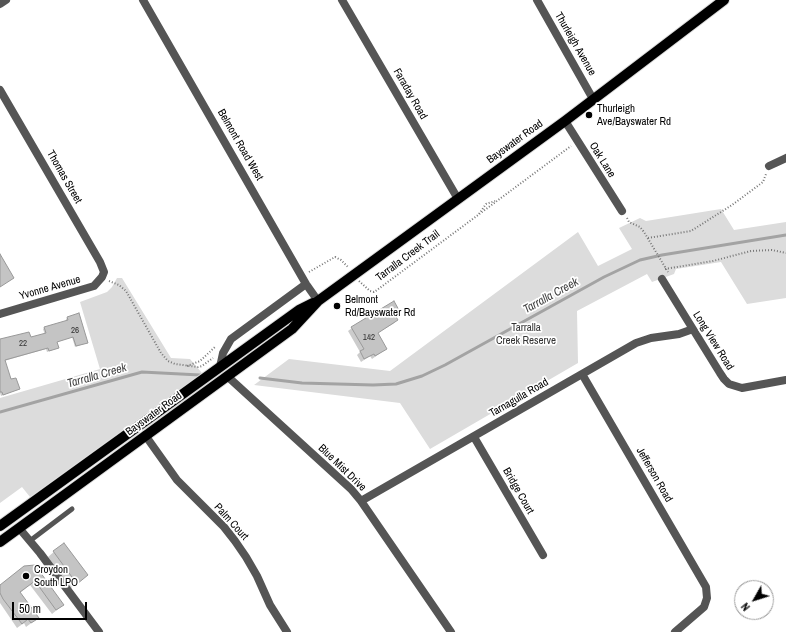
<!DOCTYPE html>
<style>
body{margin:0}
#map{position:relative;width:786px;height:632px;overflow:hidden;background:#fff;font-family:"Archivo Narrow",sans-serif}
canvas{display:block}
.north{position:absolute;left:734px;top:580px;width:40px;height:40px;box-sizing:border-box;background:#fff;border:1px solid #999;border-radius:50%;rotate:231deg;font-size:11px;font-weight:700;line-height:16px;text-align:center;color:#000}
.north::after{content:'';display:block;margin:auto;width:14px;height:18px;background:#000;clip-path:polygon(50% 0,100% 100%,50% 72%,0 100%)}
.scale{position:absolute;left:12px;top:602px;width:75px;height:18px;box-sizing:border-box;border:2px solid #000;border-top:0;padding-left:5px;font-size:12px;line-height:14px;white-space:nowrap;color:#000;-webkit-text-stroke:3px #fff;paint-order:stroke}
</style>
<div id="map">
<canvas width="786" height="632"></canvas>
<div class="north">N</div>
<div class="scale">50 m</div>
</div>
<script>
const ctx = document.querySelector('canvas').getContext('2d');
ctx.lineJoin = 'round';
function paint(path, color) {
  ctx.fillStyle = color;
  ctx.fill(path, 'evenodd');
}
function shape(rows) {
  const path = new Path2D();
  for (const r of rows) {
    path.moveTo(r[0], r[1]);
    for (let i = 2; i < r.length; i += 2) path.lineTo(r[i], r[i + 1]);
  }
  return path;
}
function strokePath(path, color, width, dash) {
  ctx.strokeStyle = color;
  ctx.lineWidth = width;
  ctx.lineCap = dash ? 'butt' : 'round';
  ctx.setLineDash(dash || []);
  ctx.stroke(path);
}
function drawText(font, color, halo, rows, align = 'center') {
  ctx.font = font + ' "Archivo Narrow",sans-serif';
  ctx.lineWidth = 3.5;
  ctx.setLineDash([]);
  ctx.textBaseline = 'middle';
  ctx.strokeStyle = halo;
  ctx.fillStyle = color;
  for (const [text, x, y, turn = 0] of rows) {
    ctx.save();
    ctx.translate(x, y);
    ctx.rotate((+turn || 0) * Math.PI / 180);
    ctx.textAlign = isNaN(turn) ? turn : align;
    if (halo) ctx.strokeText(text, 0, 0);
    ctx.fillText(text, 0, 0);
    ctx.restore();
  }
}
paint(shape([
 [721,209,734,230,786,222,786,298,747,304,721,262,676,269,674,274,652,282,647,274,577,311,578,363,430,449,400,403,254,385,289,359,390,371,578,232,598,266,632,249,619,228,640,218,646,221],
 [117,278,122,278,171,358,190,359,202,373,30,497,22,487,0,503,0,398,100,369,80,302,107,292,112,287]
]), '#dcdcdc');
paint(shape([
 [399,312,394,316,397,320,393,324,377,333,386,349,372,359,370,356,361,362,357,355,360,352,348,331,352,328],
 [78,315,87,343,75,347,72,337,56,342,58,348,56,349,47,352,46,349,4,361,10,381,19,389,1,396,0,393,0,340,30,339,45,335,43,329,44,328,66,322,66,319,67,318],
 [63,544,87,575,71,588,48,557],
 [24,567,63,605,52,614,30,585,20,593,38,618,26,627,24,623,17,628,0,603,0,586]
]), '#0003');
strokePath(shape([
 [260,378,302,383,373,385,396,384,422,376,445,365,604,277,640,260,662,255,786,235],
 [0,412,142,372,200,375]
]), '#a3a3a3', 3);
const building = shape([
 [0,254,14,278,0,287,0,254],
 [394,301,400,312,395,315,398,320,378,333,387,349,375,356,374,354,364,359,360,351,364,349,351,327,394,301],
 [79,313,88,343,76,346,73,337,57,342,59,348,49,351,48,348,5,360,11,379,16,378,20,389,3,395,2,392,0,392,0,339,29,332,31,337,46,333,44,327,68,320,67,317,79,313],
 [64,543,88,575,77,584,53,551,64,543],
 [35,565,64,605,56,610,35,581,20,592,39,618,31,623,28,619,22,624,3,599,0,593,0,585,24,566,35,565]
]);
paint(building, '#c4c4c4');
strokePath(building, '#999', 1);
const primary = shape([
 [0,526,299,310,313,303],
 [0,542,292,329,318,301,565,121,724,0]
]);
strokePath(primary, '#dbdbdb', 12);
strokePath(shape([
 [479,214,486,204,495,201],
 [627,218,629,222,640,227,644,232,668,272],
 [648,238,691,231,732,205,763,182,766,174],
 [665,269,713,261,751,251,772,250,786,253],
 [309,272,335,257,341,260,348,267],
 [109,281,119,285,126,291,161,353,168,361,175,364,198,367,202,366,213,358],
 [359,281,370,291,374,292,377,290,571,146],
 [187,366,200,361,215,347]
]), '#777', 2, [1, 2]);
strokePath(shape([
 [31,540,72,509]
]), '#555', 5);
strokePath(shape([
 [143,0,306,284,318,301],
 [342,0,458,199],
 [537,0,593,99],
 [0,4,6,0],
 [0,90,100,262,104,272,102,277,94,286,0,314],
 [565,121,622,211],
 [769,166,786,158],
 [662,279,720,373,724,379,729,384,742,388,786,380],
 [220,367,223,353,231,339,306,284],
 [582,374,706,587,707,598,704,607,675,632],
 [227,376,351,489,361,501,451,632],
 [145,435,177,480,224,527,235,541,246,557,257,576,270,605,287,632],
 [474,437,543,555],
 [361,501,636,343,651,338,679,334,693,329],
 [19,528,40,553,99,632]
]), '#555', 8);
strokePath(primary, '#000', 10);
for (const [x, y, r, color] of [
 [589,115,4,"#000"],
 [337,306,4,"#000"],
 [26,576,4,"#000"]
]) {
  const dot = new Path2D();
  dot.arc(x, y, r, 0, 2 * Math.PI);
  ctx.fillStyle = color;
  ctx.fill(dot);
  strokePath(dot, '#fff', 1.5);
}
drawText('9px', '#313131', null, [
 ["26",75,331],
 ["142",369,338],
 ["22",23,344]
]);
drawText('11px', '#000', '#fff', [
 ["Thurleigh Avenue",575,44,60],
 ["Faraday Road",410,94,60],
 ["Bayswater Road",515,142,-36],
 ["Belmont Road West",240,145,60],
 ["Oak Lane",602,160,58],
 ["Thomas Street",64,177,60],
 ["Tarralla Creek Trail",408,256,-37],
 ["Yvonne Avenue",50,288,-16],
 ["Long View Road",713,341,58],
 ["Tarnagulla Road",519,398,-30],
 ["Bayswater Road",154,414,-36],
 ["Blue Mist Drive",342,468,44],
 ["Jefferson Road",654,475,60],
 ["Bridge Court",518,491,60],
 ["Palm Court",231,522,48]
]);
drawText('11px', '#000', '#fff', [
 ["Thurleigh",597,109],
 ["Ave/Bayswater Rd",597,122],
 ["Belmont",345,300],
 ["Rd/Bayswater Rd",345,313],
 ["Croydon",34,570],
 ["South LPO",34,583]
], 'left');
drawText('11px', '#333', '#fff', [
 ["Tarralla",526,328],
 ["Creek Reserve",526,341]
]);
drawText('italic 12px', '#444', '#fff', [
 ["Tarralla Creek",551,296,-29],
 ["Tarralla Creek",97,376,-16]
]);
</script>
